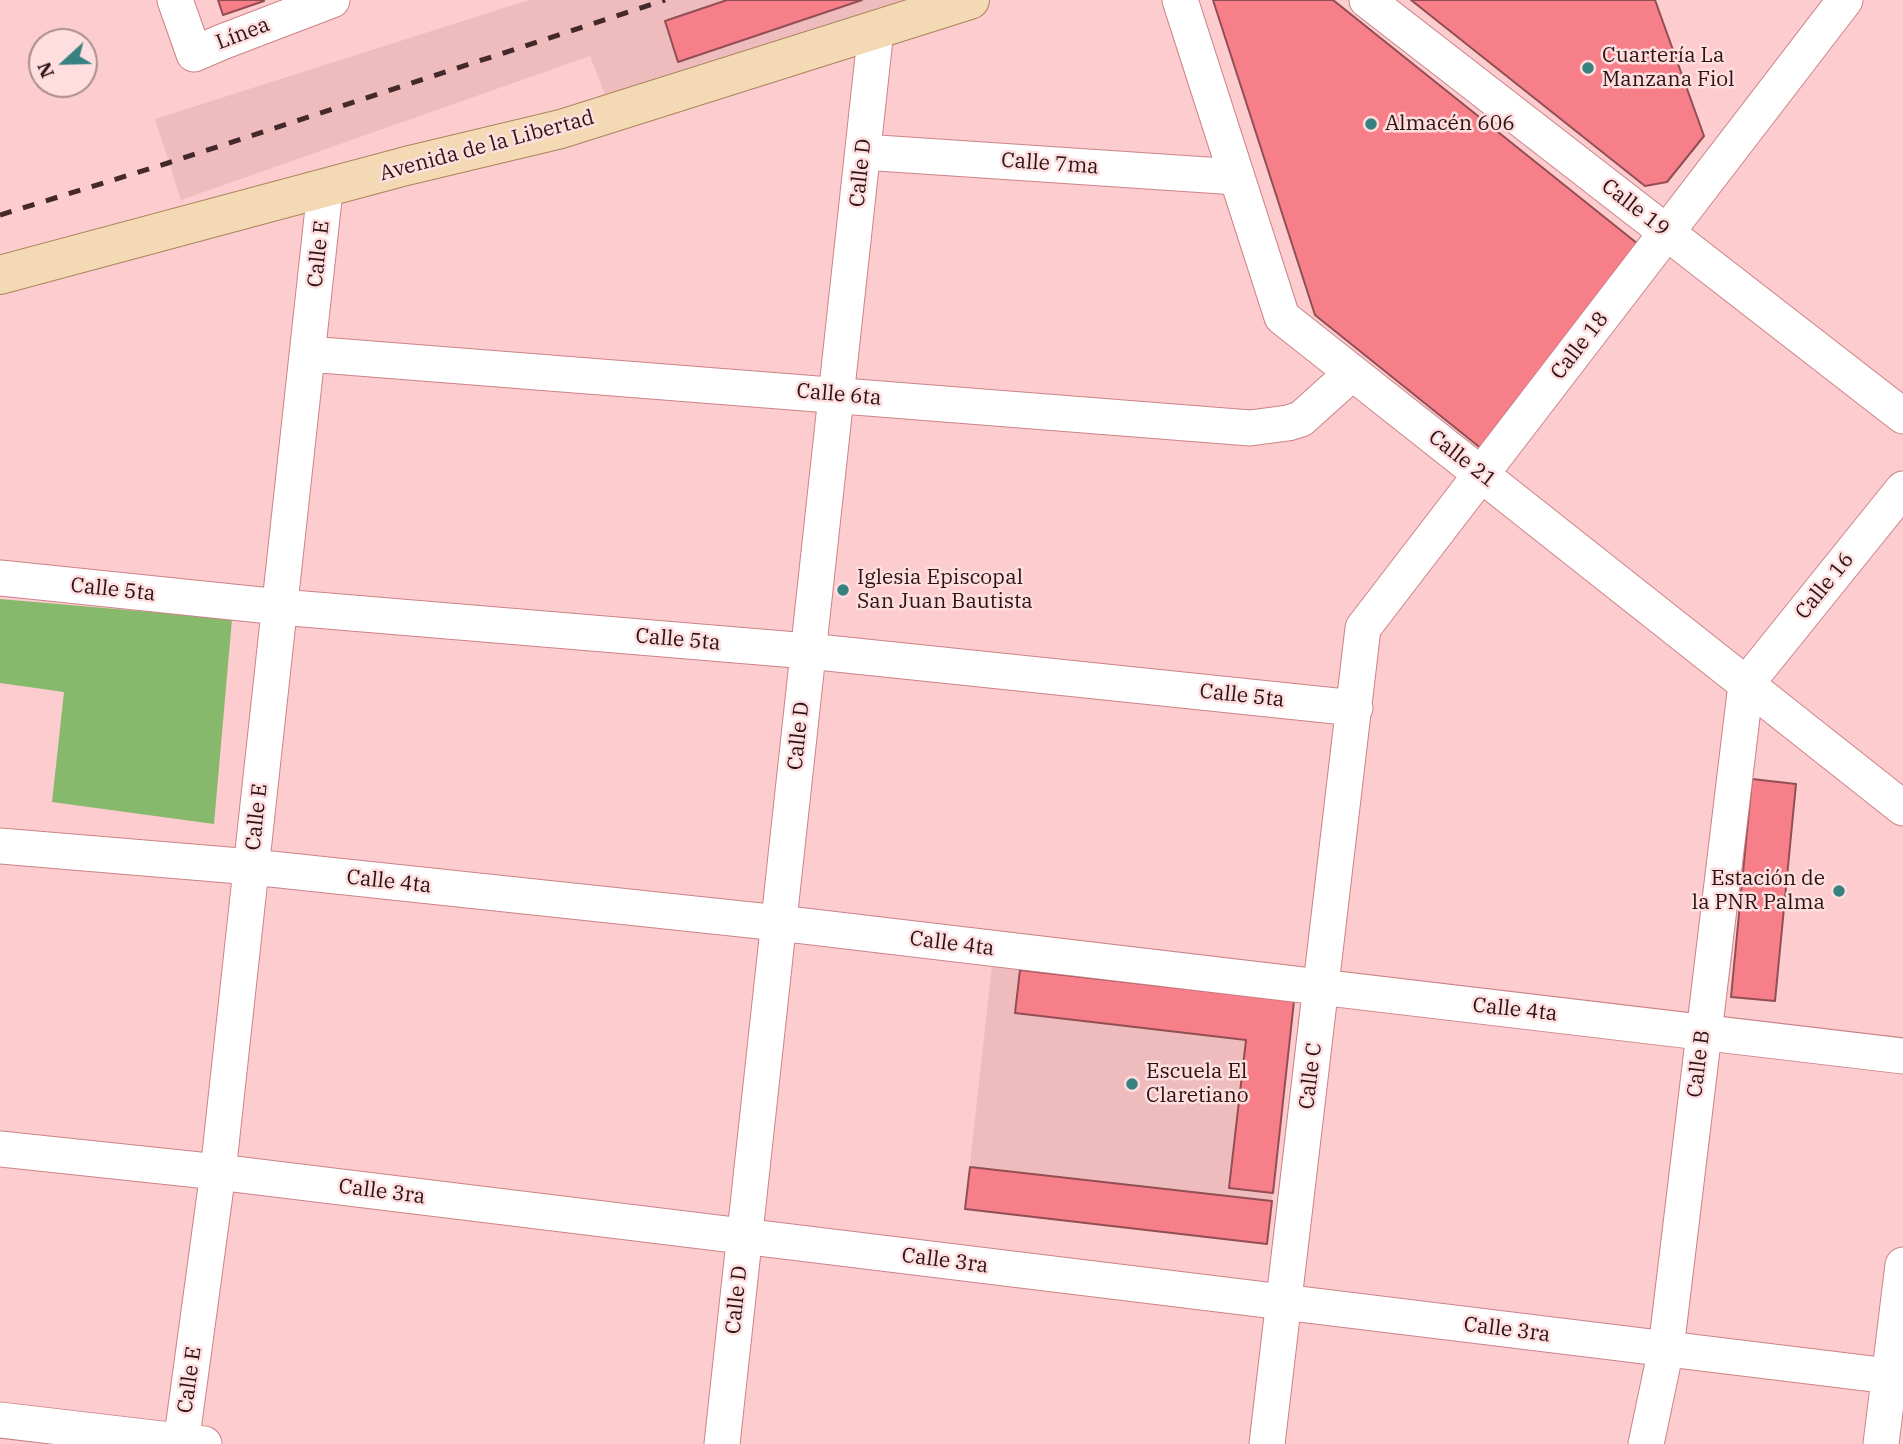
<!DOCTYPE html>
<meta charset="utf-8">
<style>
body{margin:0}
#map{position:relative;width:1903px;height:1444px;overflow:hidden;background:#fcccce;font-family:"IBM Plex Serif",serif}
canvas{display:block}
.north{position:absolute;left:28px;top:28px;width:70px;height:70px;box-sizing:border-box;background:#fededf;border:2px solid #ab8d8e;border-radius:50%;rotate:248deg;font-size:19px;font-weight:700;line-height:28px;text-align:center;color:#2e1315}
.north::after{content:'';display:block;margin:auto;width:24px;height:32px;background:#388181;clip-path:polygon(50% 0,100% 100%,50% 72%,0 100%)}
</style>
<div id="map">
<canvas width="1903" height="1444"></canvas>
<div class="north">N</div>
</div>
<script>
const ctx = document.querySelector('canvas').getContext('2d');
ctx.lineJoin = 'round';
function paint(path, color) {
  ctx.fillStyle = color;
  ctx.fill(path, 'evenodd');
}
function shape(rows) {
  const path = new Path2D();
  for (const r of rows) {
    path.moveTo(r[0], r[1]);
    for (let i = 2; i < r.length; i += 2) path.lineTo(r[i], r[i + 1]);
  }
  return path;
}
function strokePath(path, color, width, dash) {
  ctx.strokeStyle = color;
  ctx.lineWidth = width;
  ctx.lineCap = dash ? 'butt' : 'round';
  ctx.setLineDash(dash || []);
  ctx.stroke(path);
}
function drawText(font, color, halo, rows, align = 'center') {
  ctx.font = font + ' "IBM Plex Serif",serif';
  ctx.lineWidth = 5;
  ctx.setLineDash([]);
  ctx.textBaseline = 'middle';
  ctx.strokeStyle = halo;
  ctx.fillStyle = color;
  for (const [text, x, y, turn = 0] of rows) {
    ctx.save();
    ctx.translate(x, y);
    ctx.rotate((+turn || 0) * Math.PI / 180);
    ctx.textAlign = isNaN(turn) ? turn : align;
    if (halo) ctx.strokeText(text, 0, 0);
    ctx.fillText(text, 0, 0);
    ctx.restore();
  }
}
paint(shape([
 [529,0,911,0,608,102,590,56,181,200,155,119],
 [992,966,1294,1001,1267,1244,965,1209]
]), '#efbcbe');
paint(shape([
 [0,599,232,619,214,824,52,802,64,692,0,683]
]), '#86b96b');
const building = shape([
 [218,0,263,0,264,1,223,15,218,0],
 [727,0,862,0,678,62,665,21,727,0],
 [1213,0,1333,0,1643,248,1483,450,1315,315,1213,0],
 [1411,0,1655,0,1704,136,1667,182,1645,186,1411,0],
 [1752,779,1796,784,1775,1001,1731,997,1752,779],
 [1020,970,1294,1001,1273,1193,1229,1188,1246,1040,1015,1013,1020,970],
 [970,1167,1272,1201,1267,1244,965,1209,970,1167]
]);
paint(building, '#f77f8a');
strokePath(building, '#914e53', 2);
const minor = shape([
 [175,0,194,54,222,42,332,0],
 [1180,0,1282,317,1903,808],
 [1367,0,1903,416],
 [863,152,1237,177],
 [308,354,1250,428,1288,423,1301,419,1352,373],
 [0,578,280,607,808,651,1355,708],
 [0,846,252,867,779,923,1903,1056],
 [0,1149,218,1172,1889,1376],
 [0,1420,204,1444],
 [181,1444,218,1172,325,190],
 [722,1444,876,29],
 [1267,1444,1363,628,1845,0],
 [1646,1444,1666,1349,1746,684,1903,489],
 [1881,1444,1903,1265]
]);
const major = shape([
 [0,275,406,166,561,129,970,0]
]);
strokePath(minor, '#cc8388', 37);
strokePath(major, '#aa845c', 40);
strokePath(minor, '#fff', 35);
strokePath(major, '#f4dab4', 38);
strokePath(shape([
 [0,215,168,163,665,0]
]), '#45282a', 5, [12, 12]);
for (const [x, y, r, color] of [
 [1588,68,7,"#388181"],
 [1371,124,7,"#388181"],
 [843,590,7,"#388181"],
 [1839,891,7,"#388181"],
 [1132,1084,7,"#388181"]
]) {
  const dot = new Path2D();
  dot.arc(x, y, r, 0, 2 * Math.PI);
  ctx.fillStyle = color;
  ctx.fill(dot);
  strokePath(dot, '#fededf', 2.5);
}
drawText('21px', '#2e1315', '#fededf', [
 ["Línea",243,34,-21],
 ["Avenida de la Libertad",487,146,-15],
 ["Calle 7ma",1050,164,4],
 ["Calle D",861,173,-84],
 ["Calle 19",1635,208,38],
 ["Calle E",319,254,-84],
 ["Calle 18",1580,346,-52],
 ["Calle 6ta",839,395,5],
 ["Calle 21",1462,459,38],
 ["Calle 16",1825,586,-51],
 ["Calle 5ta",113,590,6],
 ["Calle 5ta",678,640,5],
 ["Calle 5ta",1242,696,6],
 ["Calle D",799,736,-84],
 ["Calle E",257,817,-84],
 ["Calle 4ta",389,882,6],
 ["Calle 4ta",952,944,7],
 ["Calle 4ta",1515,1010,6],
 ["Calle B",1699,1064,-83],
 ["Calle C",1311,1076,-83],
 ["Calle 3ra",382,1192,7],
 ["Calle 3ra",945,1261,7],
 ["Calle D",737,1300,-84],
 ["Calle 3ra",1507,1330,7],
 ["Calle E",190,1380,-82]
]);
drawText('21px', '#2e1315', '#fededf', [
 ["Cuartería La",1602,56],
 ["Manzana Fiol",1602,80],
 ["Almacén 606",1385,124],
 ["Iglesia Episcopal",857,578],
 ["San Juan Bautista",857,602],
 ["Estación de",1825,879,"right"],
 ["la PNR Palma",1825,903,"right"],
 ["Escuela El",1146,1072],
 ["Claretiano",1146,1096]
], 'left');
</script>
